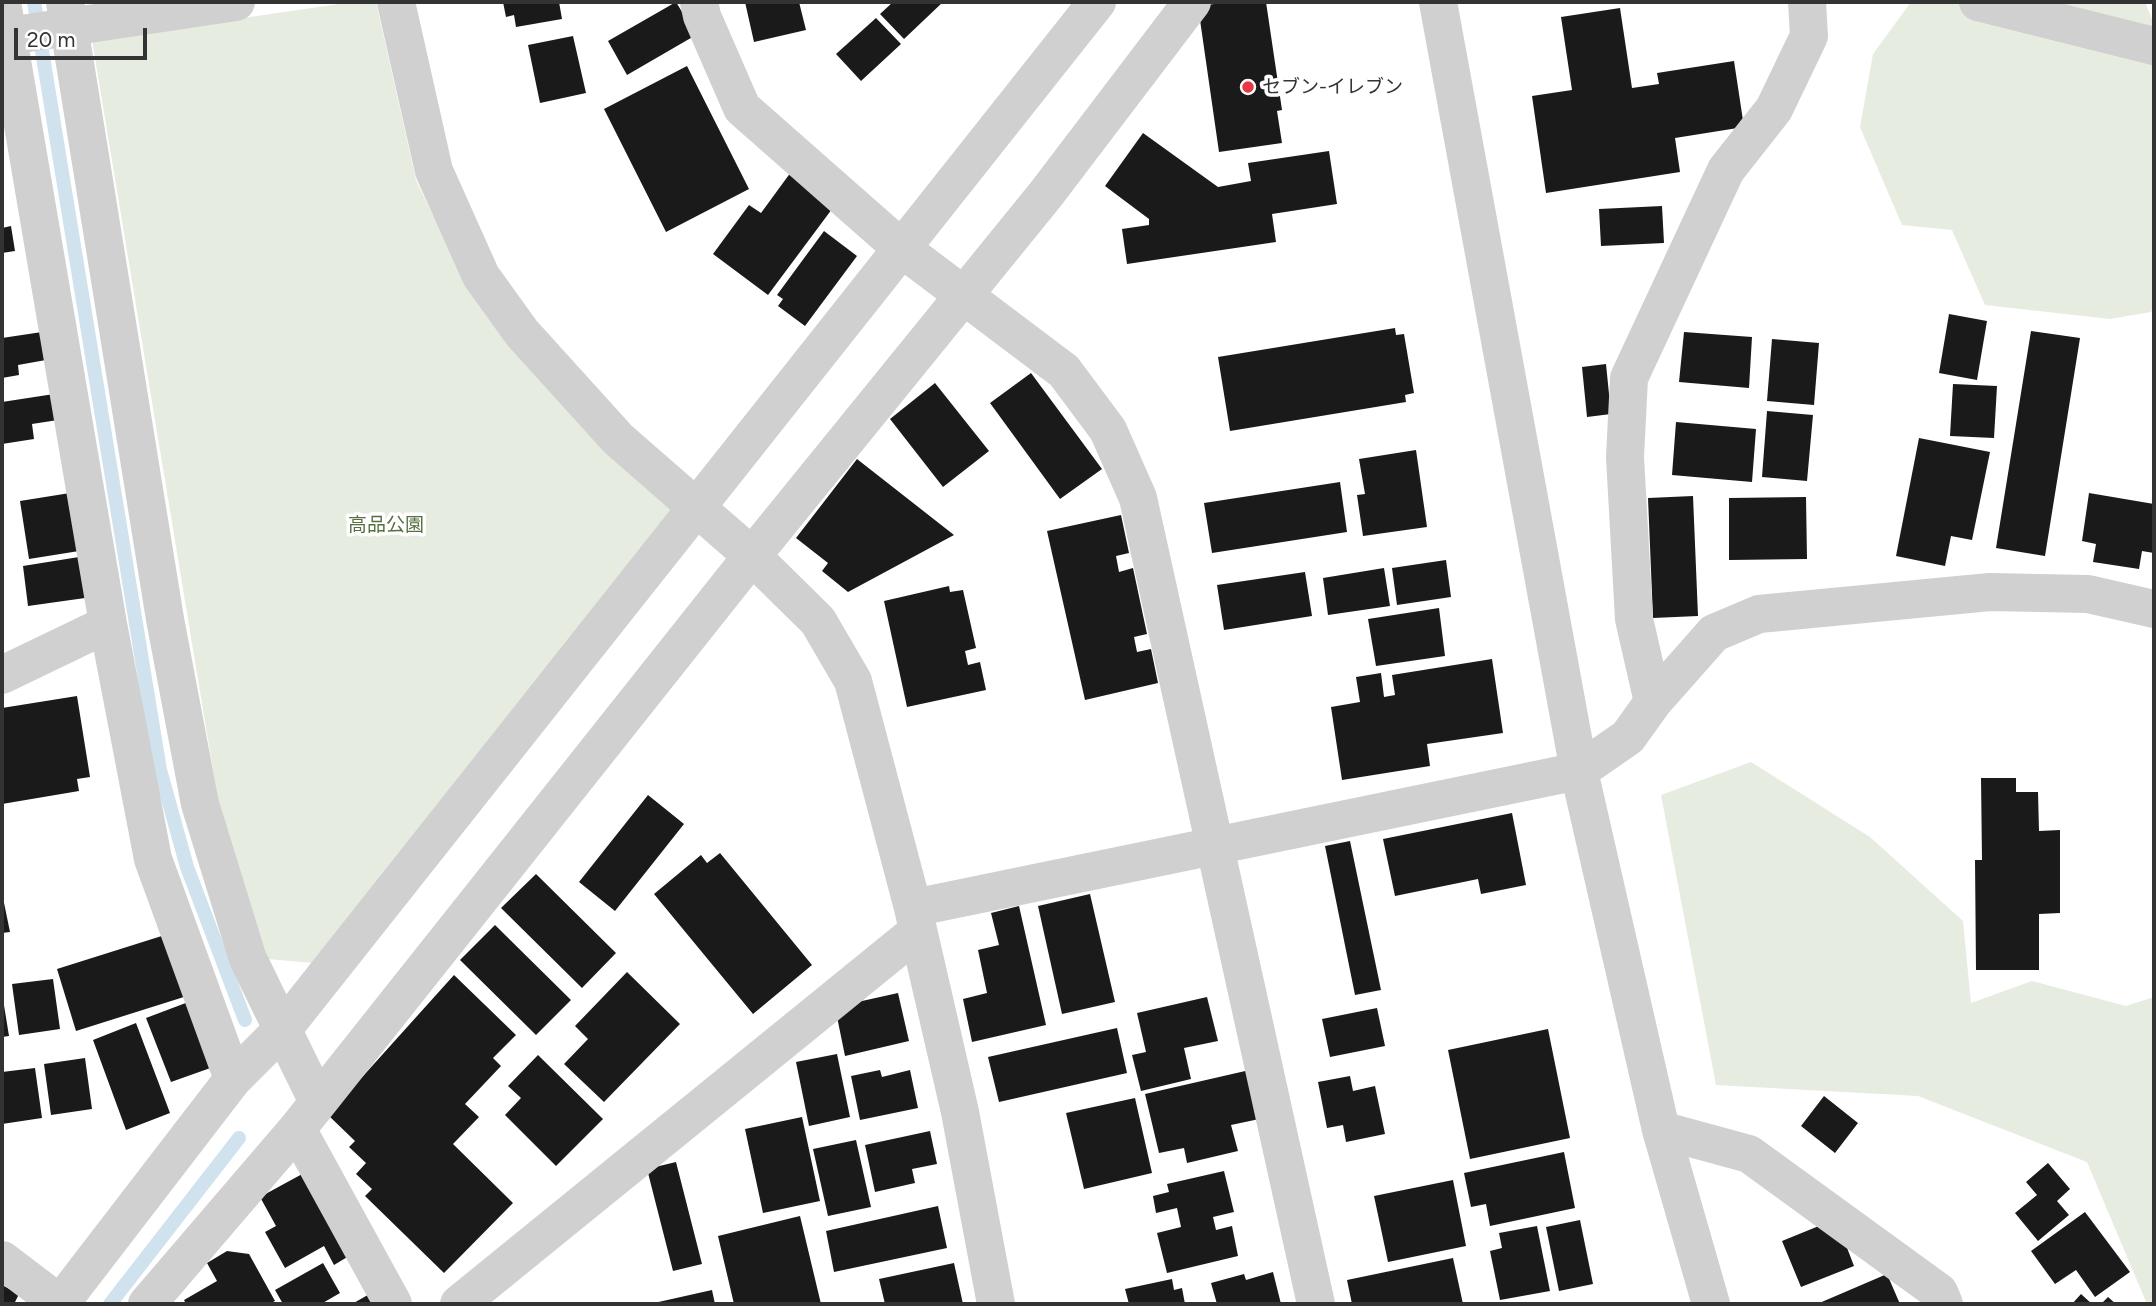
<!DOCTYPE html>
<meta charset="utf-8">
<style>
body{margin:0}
#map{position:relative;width:2156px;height:1306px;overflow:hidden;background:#fff;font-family:Figtree,sans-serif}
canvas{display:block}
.frame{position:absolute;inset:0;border:4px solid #333;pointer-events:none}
.scale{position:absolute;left:14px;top:28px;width:133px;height:32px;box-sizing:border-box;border:4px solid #333;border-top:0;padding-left:9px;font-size:21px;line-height:24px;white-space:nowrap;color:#333;-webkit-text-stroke:5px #fff;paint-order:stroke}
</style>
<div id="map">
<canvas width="2156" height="1306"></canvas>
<div class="frame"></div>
<div class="scale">20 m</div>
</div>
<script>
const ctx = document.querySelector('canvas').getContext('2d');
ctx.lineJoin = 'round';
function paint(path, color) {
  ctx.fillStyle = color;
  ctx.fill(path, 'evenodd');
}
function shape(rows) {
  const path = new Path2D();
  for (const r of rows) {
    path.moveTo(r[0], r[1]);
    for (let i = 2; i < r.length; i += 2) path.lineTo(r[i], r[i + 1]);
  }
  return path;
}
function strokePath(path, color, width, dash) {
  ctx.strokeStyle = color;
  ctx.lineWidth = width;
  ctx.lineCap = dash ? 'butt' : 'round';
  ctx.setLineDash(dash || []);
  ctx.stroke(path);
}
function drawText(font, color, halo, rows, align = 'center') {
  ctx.font = font + ' Figtree,"Noto Sans JP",sans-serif';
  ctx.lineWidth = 7;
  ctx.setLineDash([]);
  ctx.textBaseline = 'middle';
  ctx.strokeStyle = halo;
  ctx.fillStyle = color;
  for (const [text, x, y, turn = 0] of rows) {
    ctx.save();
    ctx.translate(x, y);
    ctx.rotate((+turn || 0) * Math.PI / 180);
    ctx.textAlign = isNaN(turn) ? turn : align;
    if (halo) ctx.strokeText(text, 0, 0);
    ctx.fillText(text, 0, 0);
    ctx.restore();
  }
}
paint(shape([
 [353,2,376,2,416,180,466,284,672,509,314,963,268,959,218,800,92,40],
 [1911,2,2145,2,2154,24,2154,306,2151,312,2110,319,1985,305,1952,230,1902,225,1860,127,1873,54],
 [1751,762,1870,837,1963,921,1971,1003,2032,981,2126,1006,2154,997,2154,1304,2147,1304,2087,1162,1918,1096,1716,1085,1661,795]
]), '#e6ecdf');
strokePath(shape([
 [34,2,160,770,187,867,245,1020],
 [110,1304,239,1138]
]), '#cfe2ee', 14);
paint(shape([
 [503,2,559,2,562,19,516,27,514,15,506,17],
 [676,2,696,35,627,75,608,41],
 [745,2,799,2,806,30,754,42],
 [893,2,943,2,904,39,880,14],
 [1230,2,1266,2,1282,110,1277,111,1282,143,1219,152,1198,6],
 [1620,8,1632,88,1659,84,1657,73,1734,61,1744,127,1675,138,1680,172,1546,193,1532,96,1572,90,1561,17],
 [876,18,901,44,861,81,836,54],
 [573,36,586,93,540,103,528,45],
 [687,66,749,189,666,232,604,109],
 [1143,133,1218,187,1251,181,1248,163,1329,151,1337,204,1272,214,1276,242,1127,264,1122,229,1149,225,1149,219,1105,186],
 [791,172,835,205,768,295,713,254,749,205,761,213],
 [1662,206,1664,243,1601,246,1599,209],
 [11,226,15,251,2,253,2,228],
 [824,231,857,256,805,326,778,306,783,299,777,295],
 [1949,314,1987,321,1977,380,1939,373],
 [1395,328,1396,335,1404,334,1414,393,1405,395,1406,402,1230,431,1218,357],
 [2031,331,2080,338,2045,556,1996,548],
 [42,332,46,360,18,365,19,375,2,378,2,338],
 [1684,332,1752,337,1749,388,1679,382],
 [1772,339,1819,343,1814,405,1767,401],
 [1606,364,1611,414,1587,417,1582,367],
 [1031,373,1102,469,1060,499,990,403],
 [935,383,989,451,943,487,890,419],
 [1953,384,1997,386,1994,438,1950,436],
 [54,394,58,420,32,424,34,439,2,444,2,402],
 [1767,411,1813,415,1807,481,1762,477],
 [1676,422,1756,429,1752,482,1672,475],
 [1919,438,1990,452,1972,540,1951,536,1945,566,1896,556],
 [1416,450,1427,527,1363,536,1357,495,1365,494,1359,459],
 [857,459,954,535,848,592,822,571,828,563,796,538],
 [1340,482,1347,532,1212,553,1204,503],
 [70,493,79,551,29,559,20,501],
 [2089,493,2154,504,2154,553,2142,551,2139,569,2093,562,2096,544,2082,541],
 [1693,496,1698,616,1653,618,1648,498],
 [1806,497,1807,559,1729,560,1729,498],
 [1121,515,1129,553,1116,556,1119,572,1133,568,1147,634,1134,637,1137,652,1151,649,1158,683,1085,700,1047,531],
 [79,557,85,598,28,606,23,566],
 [1446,560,1451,597,1397,605,1392,568],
 [1384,568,1390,606,1328,615,1323,578],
 [1305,572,1312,616,1224,630,1217,585],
 [949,586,950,592,963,590,976,648,965,651,968,665,980,662,986,690,907,707,884,601],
 [1439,608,1445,656,1376,666,1368,619],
 [1492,659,1503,733,1427,744,1430,766,1342,780,1331,707,1360,702,1356,677,1381,673,1384,697,1395,695,1392,675],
 [77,696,90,777,77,779,79,791,2,804,2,708],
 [1981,778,2016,778,2016,792,2038,792,2039,831,2060,830,2060,913,2039,914,2039,970,1976,970,1975,860,1982,860],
 [648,795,684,824,615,911,579,882],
 [1512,813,1526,885,1481,894,1478,879,1395,896,1383,839],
 [1350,841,1381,990,1355,995,1325,846],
 [720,853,812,965,753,1014,654,894,701,855,707,863],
 [536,874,616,953,582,988,501,908],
 [2,893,10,932,2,933],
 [1090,894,1115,1002,1062,1014,1038,906],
 [1019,906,1046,1025,972,1042,963,999,987,993,978,950,999,945,991,913],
 [495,925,571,1000,536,1035,460,960],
 [168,934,187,996,76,1031,57,969],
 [627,972,680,1024,604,1102,564,1064,588,1039,575,1026],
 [454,975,516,1035,493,1058,501,1066,465,1104,479,1117,453,1144,513,1203,444,1273,365,1196,372,1189,356,1174,366,1163,349,1147,355,1141,328,1115],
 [53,979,60,1029,19,1035,12,984],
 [2,993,9,1036,2,1037],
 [898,993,909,1041,845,1056,835,1007],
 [1207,997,1218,1041,1184,1048,1191,1079,1141,1091,1132,1055,1146,1052,1137,1013],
 [191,1001,216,1066,171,1082,146,1018],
 [1377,1008,1385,1046,1330,1057,1322,1019],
 [136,1023,170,1113,126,1130,93,1040],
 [1117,1028,1127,1073,999,1102,988,1057],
 [1548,1029,1570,1138,1470,1159,1448,1050],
 [837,1054,850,1117,809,1126,796,1062],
 [538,1055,603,1119,556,1166,505,1115,521,1098,508,1086],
 [85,1058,92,1109,51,1115,44,1064],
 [35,1068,42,1118,2,1124,2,1072],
 [1254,1069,1264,1118,1231,1125,1238,1151,1187,1163,1184,1148,1159,1153,1145,1094],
 [880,1070,882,1077,910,1070,918,1108,860,1120,851,1076],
 [1350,1076,1353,1091,1375,1086,1385,1134,1346,1142,1343,1125,1327,1128,1318,1082],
 [1824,1096,1858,1123,1835,1153,1801,1126],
 [1135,1098,1152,1173,1084,1189,1066,1113],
 [802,1117,820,1201,763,1213,745,1129],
 [930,1131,937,1164,912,1169,915,1183,875,1192,865,1145],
 [856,1140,871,1207,828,1216,813,1149],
 [1564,1152,1575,1208,1490,1226,1486,1204,1471,1207,1464,1173],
 [676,1162,702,1264,673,1271,647,1169],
 [2048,1163,2070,1189,2057,1201,2069,1215,2038,1241,2015,1213,2037,1195,2026,1182],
 [1224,1171,1234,1212,1213,1217,1216,1230,1232,1226,1238,1256,1167,1273,1157,1233,1181,1227,1177,1208,1156,1213,1153,1196,1169,1192,1167,1184],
 [304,1173,354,1253,334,1265,324,1246,285,1268,265,1232,276,1226,260,1197],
 [1453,1180,1466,1246,1388,1262,1374,1196],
 [938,1206,947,1248,834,1272,826,1231],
 [2085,1212,2130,1272,2095,1297,2076,1270,2055,1284,2031,1251],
 [800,1216,821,1304,734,1304,718,1236],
 [1836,1219,1854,1266,1801,1287,1782,1241],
 [1580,1220,1593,1284,1559,1291,1546,1227],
 [1537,1226,1550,1291,1500,1300,1490,1251,1502,1248,1499,1233],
 [227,1251,249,1254,275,1301,269,1304,186,1304,184,1300,217,1281,207,1263],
 [1453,1258,1463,1304,1352,1304,1347,1280],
 [323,1263,340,1293,321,1304,283,1304,275,1290],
 [954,1263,963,1304,885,1304,879,1279],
 [1273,1272,1281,1304,1217,1304,1211,1283,1244,1274,1246,1280],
 [1887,1274,1900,1304,1817,1304],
 [1172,1279,1174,1290,1182,1288,1185,1304,1129,1304,1125,1289],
 [2,1285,19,1294,14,1304,2,1304],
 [712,1290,715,1304,654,1304,654,1303],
 [373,1292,381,1304,352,1304],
 [2081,1294,2092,1304,2072,1304],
 [2108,1297,2116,1304,2101,1304]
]), '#1a1a1a');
strokePath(shape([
 [2,2,108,624,153,859,233,1079],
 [65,2,165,619,200,804,248,959,318,1102],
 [396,2,434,171,481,276,522,333,618,439,752,556,818,621,853,681,913,908,960,1112,996,1304],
 [699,2,702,16,742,108,901,248,1064,371,1108,430,1138,498,1316,1304],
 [1438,2,1579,771,1661,1130,1711,1304],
 [1978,2,2154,46],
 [2,37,236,2],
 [2,675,108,624],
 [1653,702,1714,633,1759,614,1990,592,2088,594,2154,609],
 [913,908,1579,771,1628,737,1653,702,1634,619,1625,457,1629,378,1726,170,1774,109,1809,36,1807,2],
 [297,1129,393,1304],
 [1661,1130,1749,1154,1939,1292,1944,1304],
 [2,1260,60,1304,233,1079,283,1029,1097,2],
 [147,1304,297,1129,752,556,1046,194,1192,2],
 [459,1304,918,931]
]), '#d0d0d0', 38);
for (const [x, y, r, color] of [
 [1248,87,7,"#e63946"]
]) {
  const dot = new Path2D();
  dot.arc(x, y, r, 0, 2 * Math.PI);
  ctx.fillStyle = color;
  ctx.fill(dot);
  strokePath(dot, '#fff', 2.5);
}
drawText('19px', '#333', '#fff', [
 ["セブン-イレブン",1262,87]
], 'left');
drawText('19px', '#56703f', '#fff', [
 ["高品公園",386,525]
]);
</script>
